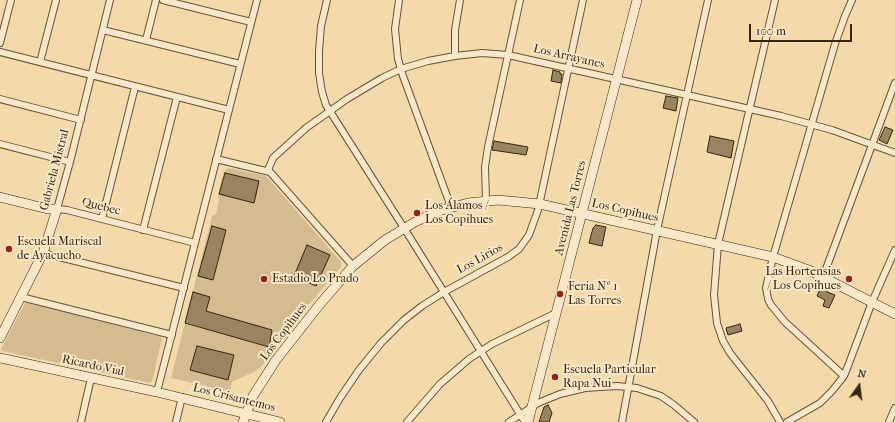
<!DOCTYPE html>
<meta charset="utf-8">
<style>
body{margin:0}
#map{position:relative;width:895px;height:422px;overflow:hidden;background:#f4daaa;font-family:"IM FELL French Canon",serif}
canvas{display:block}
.north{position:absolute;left:839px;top:366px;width:40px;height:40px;-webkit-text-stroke:3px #f8e7c8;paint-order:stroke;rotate:14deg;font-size:11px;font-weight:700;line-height:16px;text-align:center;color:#36250f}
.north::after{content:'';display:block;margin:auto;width:14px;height:18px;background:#36250f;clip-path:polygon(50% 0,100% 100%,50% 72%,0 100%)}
.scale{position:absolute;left:749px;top:24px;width:103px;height:18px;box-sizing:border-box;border:2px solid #36250f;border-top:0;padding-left:5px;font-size:12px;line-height:14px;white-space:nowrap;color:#36250f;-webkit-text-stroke:3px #f8e7c8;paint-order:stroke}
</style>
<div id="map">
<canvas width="895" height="422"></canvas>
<div class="north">N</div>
<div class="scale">100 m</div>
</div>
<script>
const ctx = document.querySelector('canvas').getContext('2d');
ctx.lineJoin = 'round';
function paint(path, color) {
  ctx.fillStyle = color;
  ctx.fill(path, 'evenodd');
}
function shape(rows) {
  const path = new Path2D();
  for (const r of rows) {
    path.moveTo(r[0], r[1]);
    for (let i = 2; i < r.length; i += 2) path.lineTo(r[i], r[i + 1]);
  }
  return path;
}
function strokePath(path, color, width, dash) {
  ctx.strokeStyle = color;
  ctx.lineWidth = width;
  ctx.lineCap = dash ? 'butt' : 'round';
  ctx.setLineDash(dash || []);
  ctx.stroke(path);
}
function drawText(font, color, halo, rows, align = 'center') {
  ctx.font = font + ' "IM FELL French Canon",serif';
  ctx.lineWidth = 4;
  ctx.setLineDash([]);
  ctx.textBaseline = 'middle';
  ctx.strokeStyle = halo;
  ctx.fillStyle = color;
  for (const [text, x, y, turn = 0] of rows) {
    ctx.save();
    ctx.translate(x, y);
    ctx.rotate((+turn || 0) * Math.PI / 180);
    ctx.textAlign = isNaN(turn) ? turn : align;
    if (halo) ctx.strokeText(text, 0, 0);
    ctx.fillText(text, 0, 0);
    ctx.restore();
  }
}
paint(shape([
 [229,168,266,176,341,262,341,267,291,325,274,346,262,366,254,372,232,382,230,392,171,378,212,216,216,214,219,199,218,196,224,171],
 [28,302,161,337,162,339,152,381,150,383,2,351,1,349,25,303]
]), '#d4bb90');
const building = shape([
 [553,70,560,72,560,74,562,74,561,83,551,81,553,70],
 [666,96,678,98,676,111,663,108,666,96],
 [885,127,893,130,887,144,879,140,885,127],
 [710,136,734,141,731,158,707,152,710,136],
 [494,141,528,147,526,155,492,150,494,141],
 [225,173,259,181,254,203,219,194,225,173],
 [596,225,606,227,602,246,589,243,593,228,596,225],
 [212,226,226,230,213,280,198,276,212,226],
 [307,245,330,255,316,286,294,276,307,245],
 [821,287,828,289,827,292,835,295,829,308,823,306,825,300,817,296,821,287],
 [193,292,210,297,206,311,272,330,269,347,185,323,193,292],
 [740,324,742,331,728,335,726,328,740,324],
 [197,346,234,355,228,380,190,370,197,346],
 [548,405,552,413,549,422,539,422,544,407,548,405]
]);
paint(building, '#998360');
strokePath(building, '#36250f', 1);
const street = shape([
 [110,0,70,162,57,209,67,210,195,243],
 [163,0,251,22],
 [327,0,321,26,319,51,319,73,322,92,326,105,404,228,525,422],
 [399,0,395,29,398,59,403,76,451,207],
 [775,0,718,244,714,295,717,323,723,341,730,353,768,401,780,422],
 [103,30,240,64],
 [146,40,156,0],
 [0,43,11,0],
 [0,52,229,110],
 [455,56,455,30,460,0],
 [40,62,56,0],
 [0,99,81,120],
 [0,144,70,162],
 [216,159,270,172,353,266],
 [268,170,273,158,306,128,347,99,382,78,401,69,428,61,455,56,482,53,508,55,781,116,832,130,895,153],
 [486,200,485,167,488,147,520,0],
 [102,219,135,87],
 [143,230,177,97],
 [43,253,184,288],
 [823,277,895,83],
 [21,297,172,335],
 [844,376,785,322,771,305,768,299,766,288,773,257,835,44,845,16,852,0],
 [157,392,257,0],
 [81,422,91,378],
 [176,422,182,397],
 [326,422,340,398,359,370,381,343,404,320,422,306,444,292,508,257,519,249,529,235,538,210,583,0],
 [407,422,440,384,469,359,492,344,556,313],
 [509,422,538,403,560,394,585,388,617,386,637,388,661,396,674,405,694,422],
 [622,422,657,230,708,0],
 [787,422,820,403,832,391,844,376,848,366,872,302,895,250],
 [889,422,895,408]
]);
const secondary = shape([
 [0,197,48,209,57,209,43,253,0,338],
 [0,358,157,392,280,422],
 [243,422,253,396,276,360,320,304,353,266,385,240,415,222,439,211,468,203,498,200,540,204,773,257,811,271,895,314],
 [528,422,637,0]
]);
strokePath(street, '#665236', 8);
strokePath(secondary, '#36250f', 10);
strokePath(street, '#f8e7c8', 6);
strokePath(secondary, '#f8e7c8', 9);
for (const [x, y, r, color] of [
 [417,213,4,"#8f2418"],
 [9,249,4,"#8f2418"],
 [264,279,4,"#8f2418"],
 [849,279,4,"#8f2418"],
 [560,294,4,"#8f2418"],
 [555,377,4,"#8f2418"]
]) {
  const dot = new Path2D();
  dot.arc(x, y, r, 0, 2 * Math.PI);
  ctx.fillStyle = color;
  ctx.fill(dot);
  strokePath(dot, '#f8e7c8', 1.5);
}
drawText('12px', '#36250f', '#f8e7c8', [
 ["Los Arrayanes",569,57,13],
 ["Gabriela Mistral",55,170,-75],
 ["Quebec",101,207,14],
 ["Avenida Las Torres",571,208,-76],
 ["Los Copihues",625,211,13],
 ["Los Lirios",480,259,-29],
 ["Los Copihues",284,332,-53],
 ["Ricardo Vial",93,366,12],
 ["Los Crisantemos",234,398,14]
]);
drawText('12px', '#36250f', '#f8e7c8', [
 ["Los Álamos /",425,206],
 ["Los Copihues",425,220],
 ["Escuela Mariscal",17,242],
 ["de Ayacucho",17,256],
 ["Las Hortensias",841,272,"right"],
 ["/ Los Copihues",841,286,"right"],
 ["Estadio Lo Prado",272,279],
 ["Feria Nº 1",568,287],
 ["Las Torres",568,301],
 ["Escuela Particular",563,370],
 ["Rapa Nui",563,384]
], 'left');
</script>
